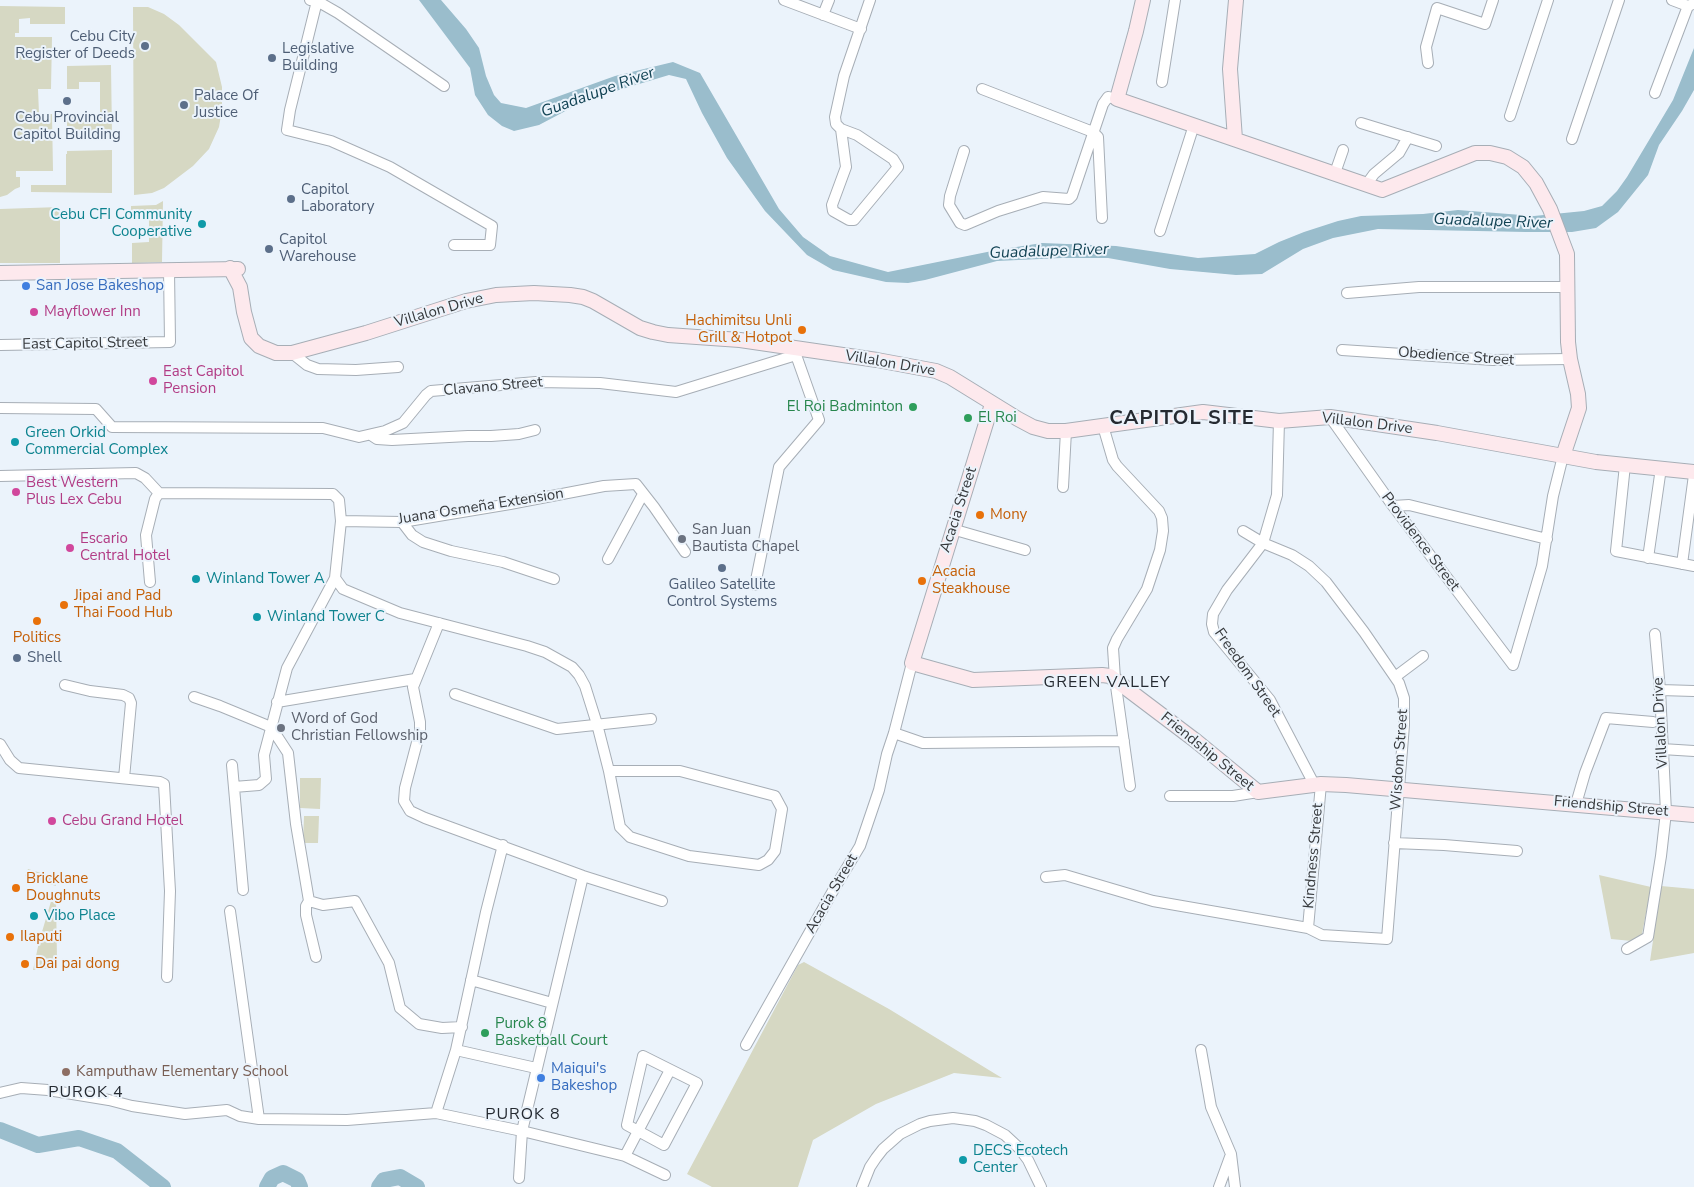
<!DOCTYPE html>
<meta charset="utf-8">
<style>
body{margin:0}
canvas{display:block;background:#ebf3fb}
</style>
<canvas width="1694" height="1187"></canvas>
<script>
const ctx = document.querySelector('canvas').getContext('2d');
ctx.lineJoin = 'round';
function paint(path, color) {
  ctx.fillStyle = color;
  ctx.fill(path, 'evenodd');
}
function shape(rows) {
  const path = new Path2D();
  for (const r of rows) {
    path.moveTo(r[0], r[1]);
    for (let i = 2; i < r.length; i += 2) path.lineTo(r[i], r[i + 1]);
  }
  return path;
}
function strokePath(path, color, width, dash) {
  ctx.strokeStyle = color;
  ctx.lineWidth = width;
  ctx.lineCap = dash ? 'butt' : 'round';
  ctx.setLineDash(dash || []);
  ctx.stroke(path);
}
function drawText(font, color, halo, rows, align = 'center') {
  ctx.font = font + ' "Nunito Sans",sans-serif';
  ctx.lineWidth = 4;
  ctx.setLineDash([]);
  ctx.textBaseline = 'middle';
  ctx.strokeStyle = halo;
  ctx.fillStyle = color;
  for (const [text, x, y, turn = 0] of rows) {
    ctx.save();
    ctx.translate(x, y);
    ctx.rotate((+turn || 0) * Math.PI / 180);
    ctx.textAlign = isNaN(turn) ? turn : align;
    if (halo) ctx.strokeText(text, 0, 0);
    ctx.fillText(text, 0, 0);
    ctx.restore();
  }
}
paint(shape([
 [0,6,65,7,65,24,30,24,30,18,19,19,19,33,15,33,15,37,52,37,51,89,38,89,39,114,52,114,53,171,16,171,16,177,20,177,20,187,15,189,7,195,0,197],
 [133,7,148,7,164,14,179,25,216,62,222,87,222,109,219,127,209,149,193,166,164,188,152,193,134,195],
 [111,65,112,136,67,137,67,114,79,114,79,121,100,121,100,82,79,82,79,89,67,89,67,66],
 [112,150,112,193,31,192,31,185,66,185,66,154,67,154,67,151],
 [163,201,162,262,132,263,132,243,149,242,149,216,131,216,131,206,156,205],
 [60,207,60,263,0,263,0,209],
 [300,778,321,778,320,809,300,808],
 [304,816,319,816,318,843,303,843],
 [28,869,54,877,56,886,25,876],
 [1599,875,1651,887,1642,934,1632,941,1611,939],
 [1661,886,1694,889,1694,953,1650,961],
 [52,898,56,899,57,960,51,967,40,970,33,970,39,942],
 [804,962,889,1009,1002,1078,954,1073,876,1104,813,1140,798,1187,712,1187,687,1174,798,965]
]), '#d6d8c3');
paint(shape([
 [419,0,441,0,466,29,479,48,486,76,494,95,501,103,526,108,615,76,673,62,700,73,779,209,803,237,830,256,888,272,997,250,1042,243,1116,246,1198,258,1255,254,1279,242,1304,232,1338,221,1361,216,1423,214,1458,210,1534,216,1584,211,1602,206,1617,191,1627,177,1673,100,1694,48,1694,90,1682,111,1659,145,1648,175,1618,212,1596,228,1572,232,1526,232,1378,229,1333,238,1303,249,1262,274,1236,275,1170,269,1108,258,1061,258,997,261,925,280,908,283,886,282,833,270,807,255,765,211,727,158,702,113,686,79,669,75,609,93,573,107,539,125,514,131,502,126,488,115,475,95,470,68]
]), '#9abdcc');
strokePath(shape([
 [0,1130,38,1145,79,1138,117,1151,163,1187],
 [267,1187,272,1178,283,1173,297,1180,300,1187],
 [379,1187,384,1180,400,1177,417,1187]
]), '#9abdcc', 16);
const street = shape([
 [310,0,317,1,338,13,444,86],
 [784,0,861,29],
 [1672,0,1688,6,1693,4],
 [317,1,290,110,287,130,331,141,390,167,492,226,490,245,454,245],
 [823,15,829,0],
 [1428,63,1426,47,1437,8,1485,24,1493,0],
 [1162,82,1175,0],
 [982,89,1093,132,1098,137,1102,218],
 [1655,93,1688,6],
 [1510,116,1548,0],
 [1361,123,1436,146],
 [841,129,857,135,893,159,898,167,854,220,849,220,833,211,832,205,846,167,841,129,836,124,835,117,844,76,870,0],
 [1572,139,1619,0],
 [964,151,950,196,949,205,960,223,965,225,998,211,1043,197,1069,199,1072,196,1103,104,1108,97,1117,99],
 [1335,173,1343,150],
 [1366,185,1374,174,1399,153,1408,137],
 [1160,231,1194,125],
 [1347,293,1419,287,1567,287],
 [0,345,170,342,169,270],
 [1342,350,1493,360,1570,359],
 [292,353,307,365,318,369,356,370,398,367],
 [0,408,96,409,112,427,323,428,359,437,385,431,403,423,426,395,431,391,536,382,600,383,676,392,796,355],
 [1330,417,1393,506,1513,665],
 [1279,421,1277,495,1263,543,1227,590,1213,614,1212,624,1214,632,1270,700,1314,784],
 [1103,426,1113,460,1117,466,1159,511,1162,518,1163,531,1160,550,1147,589,1117,639,1113,648,1115,679,1130,786],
 [371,435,377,439,392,440,468,436,491,436,519,434,535,430],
 [1625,465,1616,551,1694,566],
 [0,476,136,473,145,478,159,493],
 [1063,487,1066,431],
 [159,493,333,494,339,500,341,521,335,578,287,668,264,755,266,779,259,785,234,787],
 [1393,506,1409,505,1547,539],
 [341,521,402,522,510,504,604,486,636,484,654,507,685,552],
 [402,522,412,535,423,542,451,551,503,562,554,579],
 [952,529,1025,550],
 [1648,558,1661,468],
 [608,559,643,494],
 [1682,564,1694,475],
 [335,578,343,589,400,613,527,646,545,652,572,667,579,675,585,686,597,724,609,771,620,827,630,837,689,856,759,865,768,860,775,851,782,809,775,796,680,771,609,771],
 [150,582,146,535,155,499,159,493],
 [755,585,779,467,819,420,796,355,796,349],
 [439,623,413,687,420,722,420,731,405,788,404,801,410,811,425,818,583,876,662,901],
 [1513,665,1542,566,1553,496,1563,456],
 [1395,677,1423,656],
 [65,685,90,691,123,695,129,698,131,703,124,778],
 [1660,690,1694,691],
 [455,694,557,729,651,719],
 [194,697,220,706,271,727,288,753,296,824,309,901,306,906,306,915,316,957],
 [277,702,415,679],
 [894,733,923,743,1124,741],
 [0,744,10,760,19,768,160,782,164,784,170,891,167,977],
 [1662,749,1694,751],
 [232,765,243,890],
 [1170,796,1233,796,1258,792],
 [1576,804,1585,773,1606,718,1653,722],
 [1394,843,1444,845,1517,851],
 [1046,877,1065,875,1153,901,1308,928,1322,935,1387,939,1404,725,1404,698,1399,683,1364,632,1326,582,1309,566,1292,555,1263,543,1243,531],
 [309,901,323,905,355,901,389,963,400,1008,419,1024,442,1028,462,1027],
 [230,911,259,1119],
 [1308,928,1321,784],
 [1627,949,1648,937,1661,856,1666,812,1660,690,1655,634],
 [471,980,552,1003],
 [746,1045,834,889,860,846,879,790,887,754,894,733,912,663],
 [456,1050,536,1068],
 [1201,1050,1211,1107,1231,1154,1235,1187],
 [643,1056,697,1083,664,1145,627,1125,643,1056],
 [0,1093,21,1088,48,1090,109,1100,132,1106,185,1114,227,1110,240,1116,259,1119,347,1120,436,1113,522,1131,625,1156,665,1175],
 [436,1113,456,1050,486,912,503,845],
 [625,1156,670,1070],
 [519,1178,522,1131,583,876],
 [862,1187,870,1167,876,1158,883,1149,900,1134,920,1124,930,1121,953,1118,975,1121,986,1125,1005,1135,1019,1148,1028,1160,1041,1187],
 [1219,1187,1230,1157]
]);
const secondary = shape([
 [1143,0,1136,31,1117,99,1382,190,1475,153,1490,153,1507,157,1523,167,1536,183,1550,209,1567,254,1568,342,1570,359,1578,394,1579,408,1563,456],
 [1235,139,1230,69,1236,0],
 [230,268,240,287,244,312,251,338,259,346,276,353,292,353,366,333,466,301,496,295,534,293,570,295,583,297,593,301,640,328,653,332,668,335,740,340,877,360,936,371,950,377,1018,419,1033,427,1048,431,1066,431,1203,412,1279,421,1330,417,1437,433,1596,462,1694,472],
 [0,273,238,269],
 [992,404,912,663,973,680,1102,675,1110,676,1196,741,1258,792,1321,784,1346,785,1694,815]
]);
strokePath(street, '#a7aeb6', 12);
strokePath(secondary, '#a7aeb6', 16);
strokePath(street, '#fff', 10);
strokePath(secondary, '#fde9ed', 14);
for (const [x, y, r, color] of [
 [145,46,5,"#5c6f8a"],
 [272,58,5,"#5c6f8a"],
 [67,101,5,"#5c6f8a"],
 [184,105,5,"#5c6f8a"],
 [291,199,5,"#5c6f8a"],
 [202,224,5,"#0f9aa8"],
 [269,249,5,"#5c6f8a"],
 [26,286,5,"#3f7fe0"],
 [34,312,5,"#d1479c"],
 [802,330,5,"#e8710a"],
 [153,381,5,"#d1479c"],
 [913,407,5,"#2e9e5b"],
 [968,418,5,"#2e9e5b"],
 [15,442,5,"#0f9aa8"],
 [16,492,5,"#d1479c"],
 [980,515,5,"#e8710a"],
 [682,539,5,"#6b7280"],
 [70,548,5,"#d1479c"],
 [722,568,5,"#5c6f8a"],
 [196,579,5,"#0f9aa8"],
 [922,581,5,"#e8710a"],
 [64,605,5,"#e8710a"],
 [257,617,5,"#0f9aa8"],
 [37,621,5,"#e8710a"],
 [17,658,5,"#5c6f8a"],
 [281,728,5,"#6b7280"],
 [52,821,5,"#d1479c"],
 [16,888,5,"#e8710a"],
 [34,916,5,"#0f9aa8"],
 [10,937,5,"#e8710a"],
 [25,964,5,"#e8710a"],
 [485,1033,5,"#2e9e5b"],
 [66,1072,5,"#8d6e63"],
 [541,1078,5,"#3f7fe0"],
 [963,1160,5,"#0f9aa8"]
]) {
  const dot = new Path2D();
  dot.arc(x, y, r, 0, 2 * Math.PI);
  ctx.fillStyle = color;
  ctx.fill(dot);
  strokePath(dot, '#ebf3fb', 2);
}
drawText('15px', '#4e5e75', '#ebf3fb', [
 ["Cebu City",135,37,"right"],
 ["Register of Deeds",135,54,"right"],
 ["Legislative",282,49],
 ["Building",282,66],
 ["Palace Of",194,96],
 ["Justice",194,113],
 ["Cebu Provincial",67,118,"center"],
 ["Capitol Building",67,135,"center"],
 ["Capitol",301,190],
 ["Laboratory",301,207],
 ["Capitol",279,240],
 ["Warehouse",279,257],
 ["Galileo Satellite",722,585,"center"],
 ["Control Systems",722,602,"center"],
 ["Shell",27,658]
], 'left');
drawText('15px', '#0d838f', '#ebf3fb', [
 ["Cebu CFI Community",192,215,"right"],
 ["Cooperative",192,232,"right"],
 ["Green Orkid",25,433],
 ["Commercial Complex",25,450],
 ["Winland Tower A",206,579],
 ["Winland Tower C",267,617],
 ["Vibo Place",44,916],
 ["DECS Ecotech",973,1151],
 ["Center",973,1168]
], 'left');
drawText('15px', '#366cbe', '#ebf3fb', [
 ["San Jose Bakeshop",36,286],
 ["Maiqui's",551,1069],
 ["Bakeshop",551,1086]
], 'left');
drawText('15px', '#36393c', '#ebf3fb', [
 ["Villalon Drive",439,311,-16],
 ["East Capitol Street",85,344,-1],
 ["Obedience Street",1456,357,4],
 ["Villalon Drive",890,364,10],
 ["Clavano Street",493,387,-5],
 ["Villalon Drive",1367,424,7],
 ["Juana Osmeña Extension",481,507,-9],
 ["Acacia Street",959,510,-72],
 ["Providence Street",1420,542,53],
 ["Freedom Street",1247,673,55],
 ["Villalon Drive",1661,723,-93],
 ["Friendship Street",1207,752,39],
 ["Wisdom Street",1400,760,-86],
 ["Friendship Street",1611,807,5],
 ["Kindness Street",1314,856,-85],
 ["Acacia Street",832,894,-60]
]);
drawText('15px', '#b23c85', '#ebf3fb', [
 ["Mayflower Inn",44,312],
 ["East Capitol",163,372],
 ["Pension",163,389],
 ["Best Western",26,483],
 ["Plus Lex Cebu",26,500],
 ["Escario",80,539],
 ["Central Hotel",80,556],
 ["Cebu Grand Hotel",62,821]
], 'left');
drawText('15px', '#c56008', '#ebf3fb', [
 ["Hachimitsu Unli",792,321,"right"],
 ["Grill & Hotpot",792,338,"right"],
 ["Mony",990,515],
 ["Acacia",932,572],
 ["Steakhouse",932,589],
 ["Jipai and Pad",74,596],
 ["Thai Food Hub",74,613],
 ["Politics",37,638,"center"],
 ["Bricklane",26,879],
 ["Doughnuts",26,896],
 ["Ilaputi",20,937],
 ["Dai pai dong",35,964]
], 'left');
drawText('15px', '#27864d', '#ebf3fb', [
 ["El Roi Badminton",903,407,"right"],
 ["El Roi",978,418],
 ["Purok 8",495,1024],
 ["Basketball Court",495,1041]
], 'left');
drawText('15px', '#5b616d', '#ebf3fb', [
 ["San Juan",692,530],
 ["Bautista Chapel",692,547],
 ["Word of God",291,719],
 ["Christian Fellowship",291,736]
], 'left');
drawText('15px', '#785e54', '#ebf3fb', [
 ["Kamputhaw Elementary School",76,1072]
], 'left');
drawText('italic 16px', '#114253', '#ebf3fb', [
 ["Guadalupe River",598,93,-20],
 ["Guadalupe River",1493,222,2],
 ["Guadalupe River",1049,252,-2]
]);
ctx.letterSpacing = '1px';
drawText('16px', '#252a31', '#ebf3fb', [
 ["GREEN VALLEY",1107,683],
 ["PUROK 4",86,1093],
 ["PUROK 8",523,1115]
]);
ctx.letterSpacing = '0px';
ctx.letterSpacing = '1px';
drawText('bold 20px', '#252a31', '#ebf3fb', [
 ["CAPITOL SITE",1182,419]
]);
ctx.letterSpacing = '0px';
</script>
